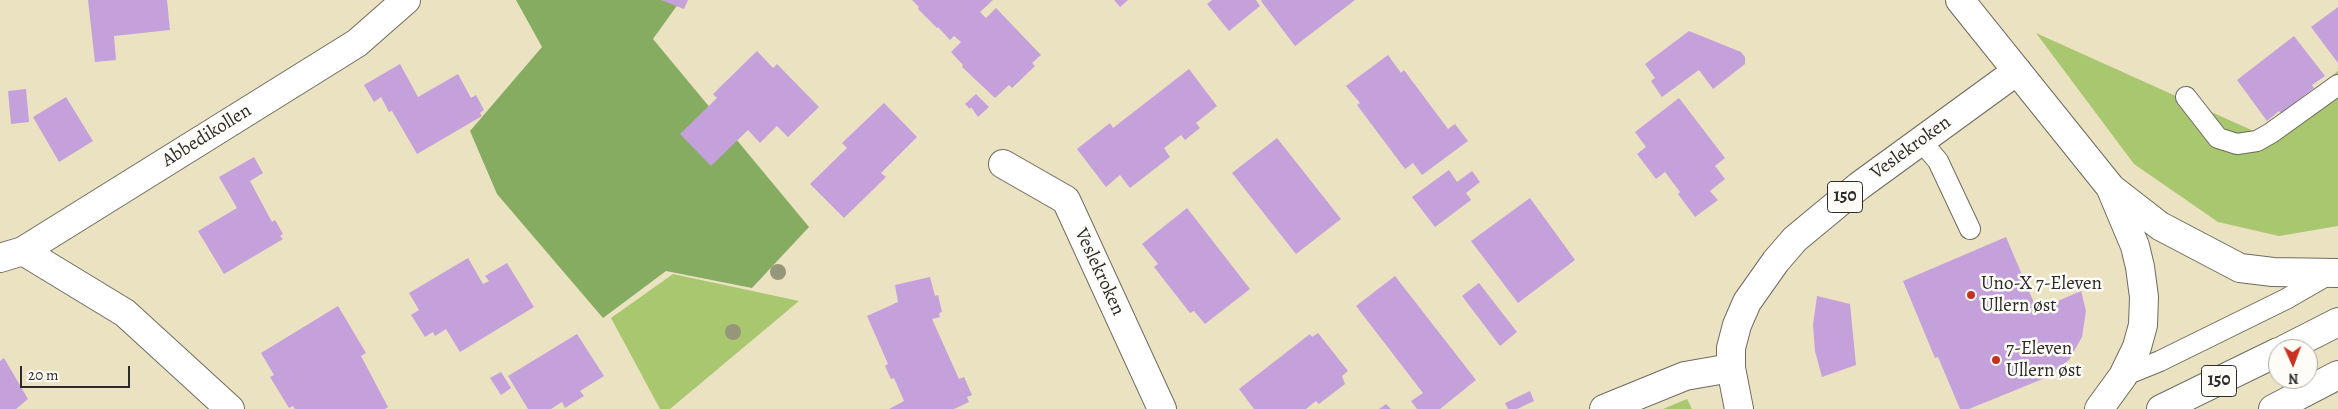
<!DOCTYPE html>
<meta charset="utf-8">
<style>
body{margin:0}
#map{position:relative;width:2338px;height:409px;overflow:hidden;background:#ebe2c2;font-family:Alegreya,serif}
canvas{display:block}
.north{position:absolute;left:2268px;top:339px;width:50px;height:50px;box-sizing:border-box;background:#fdfcf7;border:1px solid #a9a8a5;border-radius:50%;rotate:178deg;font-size:14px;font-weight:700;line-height:20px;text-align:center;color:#2b2b2b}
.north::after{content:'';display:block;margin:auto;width:18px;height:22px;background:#c8321e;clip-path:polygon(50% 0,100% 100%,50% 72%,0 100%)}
.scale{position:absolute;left:20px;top:366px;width:110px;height:22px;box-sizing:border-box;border:2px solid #2b2b2b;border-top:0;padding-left:6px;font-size:15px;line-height:18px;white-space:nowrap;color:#2b2b2b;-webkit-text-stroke:4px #fdfcf7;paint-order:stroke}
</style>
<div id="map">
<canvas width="2338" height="409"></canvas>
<div class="north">N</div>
<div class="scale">20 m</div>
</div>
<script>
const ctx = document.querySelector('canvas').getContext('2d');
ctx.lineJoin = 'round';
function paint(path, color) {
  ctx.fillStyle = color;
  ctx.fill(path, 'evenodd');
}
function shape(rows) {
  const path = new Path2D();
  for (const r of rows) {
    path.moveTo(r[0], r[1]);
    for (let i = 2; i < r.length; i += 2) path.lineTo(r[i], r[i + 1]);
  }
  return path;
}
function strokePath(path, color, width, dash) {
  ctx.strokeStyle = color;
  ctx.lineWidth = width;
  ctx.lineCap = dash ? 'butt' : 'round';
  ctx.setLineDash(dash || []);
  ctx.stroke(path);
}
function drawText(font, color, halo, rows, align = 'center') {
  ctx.font = font + ' Alegreya,serif';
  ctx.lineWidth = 5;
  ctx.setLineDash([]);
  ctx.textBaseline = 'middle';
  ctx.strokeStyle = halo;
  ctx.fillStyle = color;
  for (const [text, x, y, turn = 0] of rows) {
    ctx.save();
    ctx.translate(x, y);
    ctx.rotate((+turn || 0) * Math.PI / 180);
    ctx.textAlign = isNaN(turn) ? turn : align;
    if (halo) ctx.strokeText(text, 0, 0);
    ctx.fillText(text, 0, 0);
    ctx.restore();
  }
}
paint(shape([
 [2036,33,2258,133,2338,71,2338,226,2279,236,2218,222,2134,164],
 [673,274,799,301,670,409,660,409,611,318],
 [1687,399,1692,409,1663,409]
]), '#a8c76e');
paint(shape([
 [516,0,681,0,653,39,809,227,752,288,666,271,603,318,497,194,470,131,542,47]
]), '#86ac61');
paint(shape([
 [88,0,167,0,170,30,114,36,116,60,95,62],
 [661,0,688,0,684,9],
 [912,0,993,0,980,12,986,18,996,8,1041,55,1032,63,1035,66,1012,88,1009,85,995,98,962,67,963,65,951,52,961,42,954,36,950,40,938,27,937,28,918,9,919,7],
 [1114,0,1128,0,1120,7],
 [1212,0,1256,0,1260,6,1229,31,1207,4],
 [1262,0,1355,0,1295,46,1261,1],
 [2338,7,2338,63,2311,27],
 [1689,31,1741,52,1745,57,1745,64,1713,89,1699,70,1662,97,1651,81,1655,78,1645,64],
 [2294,36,2325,76,2312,85,2314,88,2281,113,2279,111,2267,121,2237,80],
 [757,51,773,68,777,64,819,107,788,137,777,126,760,143,748,130,711,166,680,134,717,98,713,94],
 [1388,55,1401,73,1404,70,1448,129,1455,124,1468,141,1422,175,1413,163,1405,169,1357,105,1360,103,1346,86],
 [400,64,418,97,458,74,471,98,476,95,484,110,480,113,482,116,417,154,392,111,389,112,381,97,374,102,364,85],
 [1189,69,1217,106,1196,123,1200,128,1185,140,1181,135,1164,148,1170,157,1130,188,1120,175,1106,187,1077,149,1110,123,1113,128],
 [26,89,29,122,11,124,8,91],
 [976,94,989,107,978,117,971,107,970,109,965,104],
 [66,97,93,141,59,162,33,117],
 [1679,98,1725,158,1715,166,1725,179,1710,191,1718,200,1695,217,1678,194,1680,192,1665,172,1656,179,1637,154,1646,147,1635,132],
 [884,103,917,137,881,173,886,177,844,218,810,184,847,148,842,143],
 [1277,138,1341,219,1296,254,1232,173],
 [254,157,263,173,250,181,272,222,275,220,283,234,280,236,283,239,224,274,198,231,237,208,219,177],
 [1449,170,1457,182,1472,171,1480,182,1466,193,1471,200,1435,227,1412,197],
 [1530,198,1575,260,1518,303,1471,241],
 [1187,208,1250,289,1205,324,1194,311,1190,313,1154,267,1158,264,1142,244],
 [2006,237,2037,310,2081,291,2086,311,2082,337,2069,360,2045,378,1969,409,1960,409,1938,357,1935,358,1903,281],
 [468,258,483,284,489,281,485,276,507,263,534,307,460,352,446,329,435,336,433,332,425,337,411,315,419,310,409,293],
 [1395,276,1476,380,1440,409,1417,409,1411,401,1423,393,1356,306],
 [930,277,935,296,938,295,942,312,939,313,940,317,932,319,959,379,964,377,972,395,967,397,969,402,954,409,889,409,904,401,894,378,891,379,885,366,888,364,867,316,898,302,895,285],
 [1479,283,1517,332,1500,346,1462,296],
 [1817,296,1850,304,1856,365,1822,377,1815,351,1813,325],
 [338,306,366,353,361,356,388,407,385,409,295,409,293,406,289,408,270,377,274,375,261,353],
 [1318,333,1348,371,1342,376,1345,384,1319,404,1316,401,1306,409,1254,409,1239,389,1310,334,1312,337],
 [577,334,604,376,580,391,584,396,565,408,562,402,551,409,528,409,508,376],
 [4,358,28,399,16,409,0,409,0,361],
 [501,372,511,388,501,395,490,378],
 [1530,391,1534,401,1517,409,1508,409,1505,403],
 [1386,404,1391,409,1379,409]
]), '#c4a1db');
const lane = shape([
 [2186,97,2218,138,2237,144,2257,141,2271,133,2338,85],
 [1921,141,1938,161,1970,229],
 [2123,376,2160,361,2286,299,2331,273]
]);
const street = shape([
 [1003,164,1066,200,1162,409],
 [23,251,125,313,230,409],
 [0,258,23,251,357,43,406,0],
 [1604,409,1685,376,1731,368]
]);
const secondary = shape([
 [1960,0,2017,71]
]);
const highway = shape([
 [2285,349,2338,322],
 [1739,409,1731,368,1731,348,1737,325,1747,302,1776,261,1795,239,1859,186,2017,71,2111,188,2160,226,2240,268,2273,272,2338,273],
 [2099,409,2123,376,2137,347,2143,325,2144,297,2140,267,2135,246,2111,189],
 [2161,409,2278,352],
 [2273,409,2338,375]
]);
strokePath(lane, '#6e6b60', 22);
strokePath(street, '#6e6b60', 30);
strokePath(secondary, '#6e6b60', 30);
strokePath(highway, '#6e6b60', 30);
strokePath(lane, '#fff', 20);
strokePath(street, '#fff', 28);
strokePath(secondary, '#fff', 28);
strokePath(highway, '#fff', 28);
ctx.fillStyle = '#96977a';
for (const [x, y] of [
 [778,272],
 [733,332]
]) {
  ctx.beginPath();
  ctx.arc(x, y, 8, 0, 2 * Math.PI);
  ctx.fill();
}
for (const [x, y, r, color] of [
 [1971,295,5,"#c8321e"],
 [1996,360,5,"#c8321e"]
]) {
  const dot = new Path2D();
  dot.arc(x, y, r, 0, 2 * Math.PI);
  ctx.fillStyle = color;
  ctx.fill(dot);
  strokePath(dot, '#fdfcf7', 2);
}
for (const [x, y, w] of [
 [1845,197,35],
 [2219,381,35]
]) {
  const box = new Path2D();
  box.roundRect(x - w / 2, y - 15.5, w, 31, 4);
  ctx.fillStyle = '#fdfcf7';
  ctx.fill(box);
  strokePath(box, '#2b2b2b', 1);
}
drawText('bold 18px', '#2b2b2b', null, [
 ["150",1845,197],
 ["150",2219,381]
]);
drawText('19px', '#2b2b2b', '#fdfcf7', [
 ["Abbedikollen",207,136,-32],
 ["Veslekroken",1911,148,-36],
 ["Veslekroken",1099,272,65]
]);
drawText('19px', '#2b2b2b', '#fdfcf7', [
 ["Uno-X 7-Eleven",1981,284],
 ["Ullern øst",1981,306],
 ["7-Eleven",2006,349],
 ["Ullern øst",2006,371]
], 'left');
</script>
